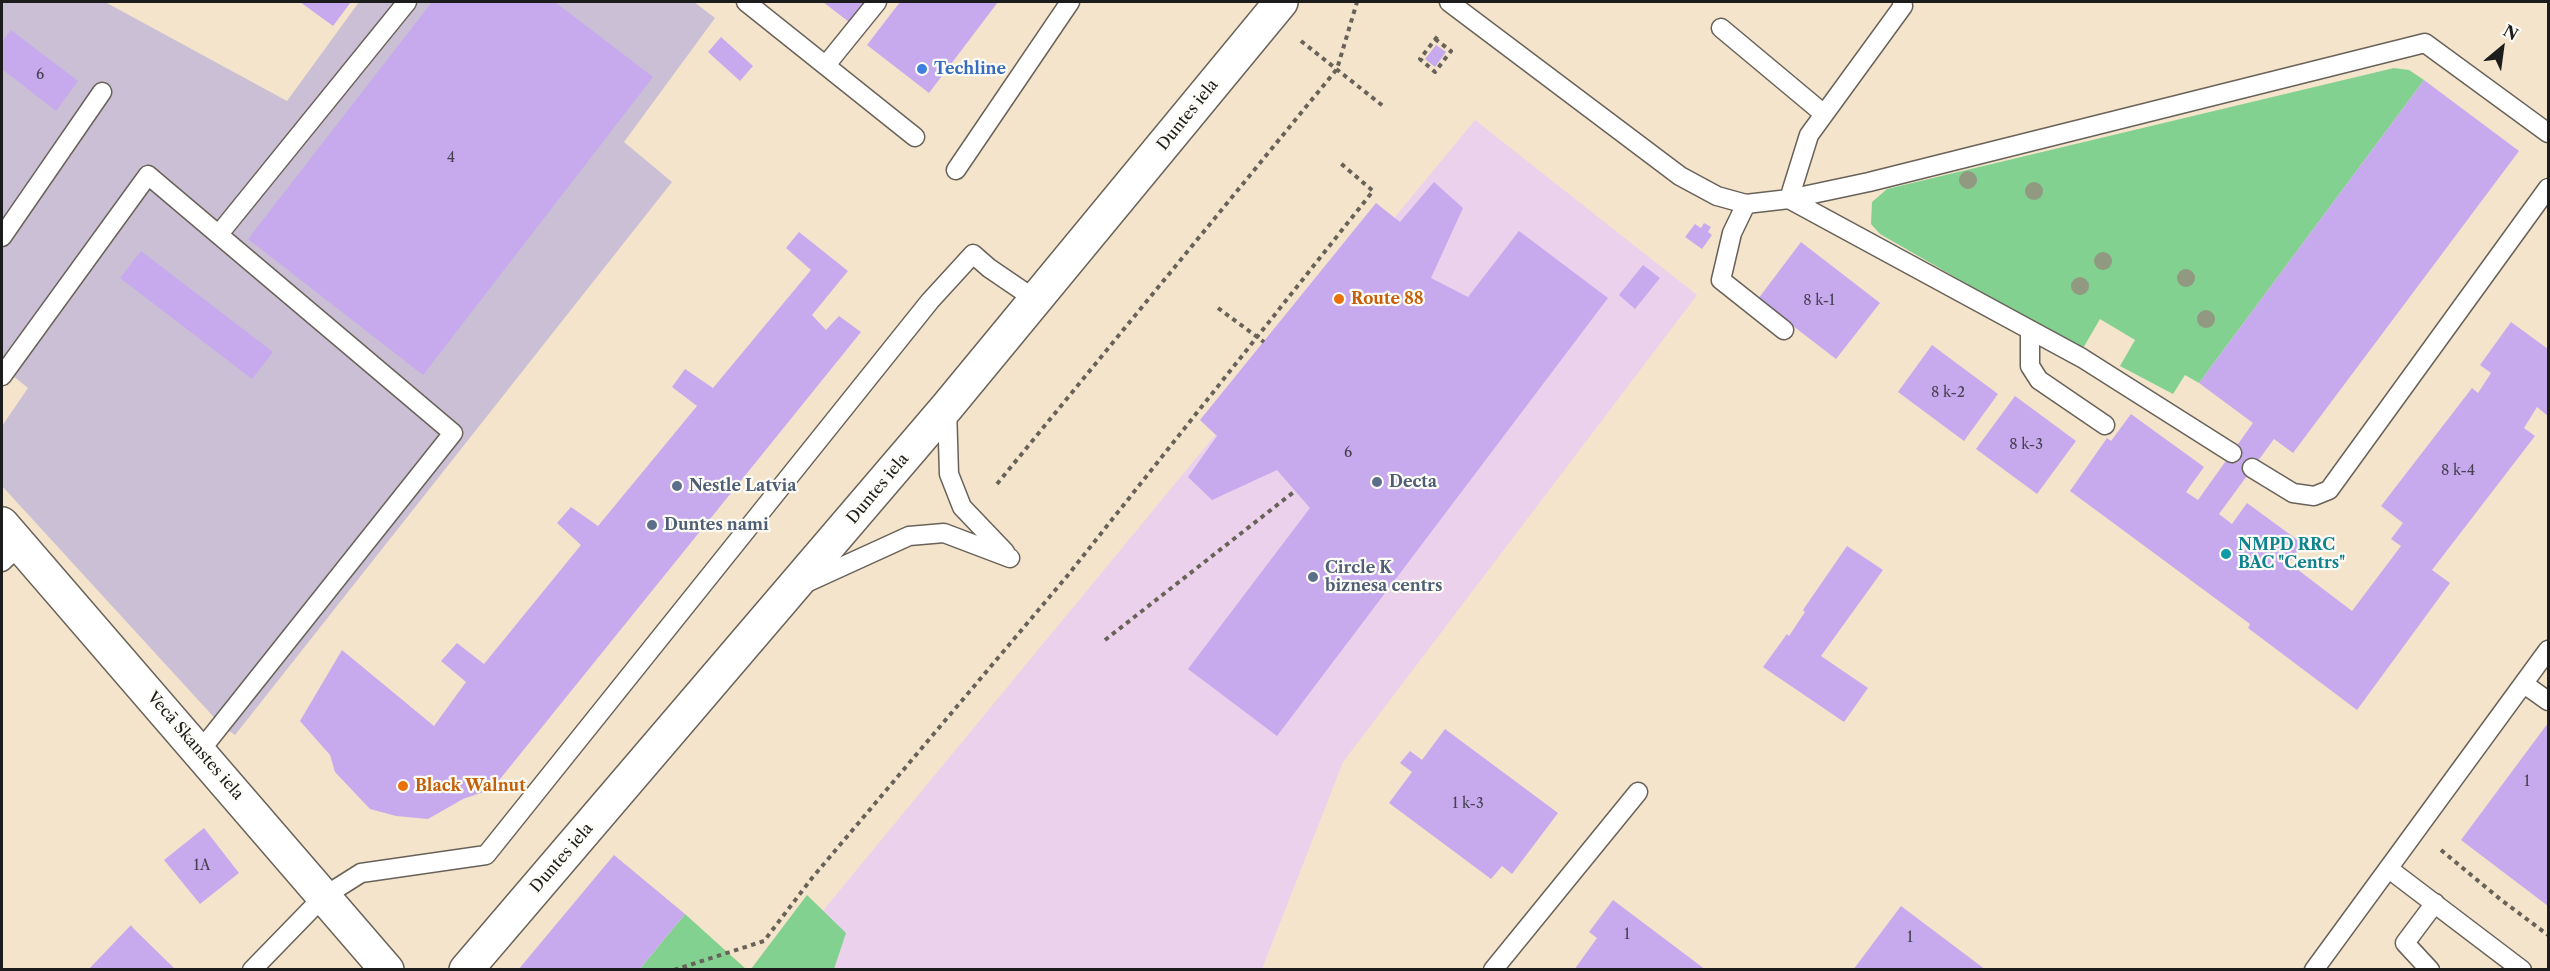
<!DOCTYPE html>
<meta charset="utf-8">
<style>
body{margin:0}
#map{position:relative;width:2550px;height:971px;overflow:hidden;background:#f4e4cb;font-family:"Libre Caslon Text",serif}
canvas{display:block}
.frame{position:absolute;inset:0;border:3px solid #1c1c1c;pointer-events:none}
.north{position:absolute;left:2472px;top:18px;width:60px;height:60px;-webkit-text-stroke:4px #fdfcf7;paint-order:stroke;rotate:29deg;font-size:16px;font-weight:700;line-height:24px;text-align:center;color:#1c1c1c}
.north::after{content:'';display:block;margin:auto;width:21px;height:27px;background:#1c1c1c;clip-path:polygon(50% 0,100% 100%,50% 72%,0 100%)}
</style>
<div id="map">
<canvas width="2550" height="971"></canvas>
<div class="frame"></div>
<div class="north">N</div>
</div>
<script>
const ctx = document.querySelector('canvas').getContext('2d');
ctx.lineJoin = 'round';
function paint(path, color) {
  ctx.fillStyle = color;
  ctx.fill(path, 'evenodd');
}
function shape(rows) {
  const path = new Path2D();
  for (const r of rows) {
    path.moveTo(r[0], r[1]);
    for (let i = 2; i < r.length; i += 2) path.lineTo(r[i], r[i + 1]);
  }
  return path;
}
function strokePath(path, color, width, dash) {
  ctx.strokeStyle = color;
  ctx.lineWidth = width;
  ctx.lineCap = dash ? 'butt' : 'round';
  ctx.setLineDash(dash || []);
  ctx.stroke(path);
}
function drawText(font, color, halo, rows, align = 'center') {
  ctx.font = font + ' "Libre Caslon Text",serif';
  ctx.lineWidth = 4.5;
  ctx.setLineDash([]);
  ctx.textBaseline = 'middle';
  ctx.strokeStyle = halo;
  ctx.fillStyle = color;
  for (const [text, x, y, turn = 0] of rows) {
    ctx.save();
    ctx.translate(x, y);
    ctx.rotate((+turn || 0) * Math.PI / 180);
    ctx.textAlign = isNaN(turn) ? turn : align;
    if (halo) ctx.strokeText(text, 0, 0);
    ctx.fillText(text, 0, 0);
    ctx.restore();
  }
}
paint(shape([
 [1475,120,1697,295,1343,762,1262,969,774,970]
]), '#ebd1eb');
paint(shape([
 [2,2,105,2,287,101,359,2,694,2,715,18,624,142,672,182,235,735,222,726,2,486,2,426,28,388,2,367]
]), '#cbbfd5');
paint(shape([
 [2394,68,2409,70,2424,80,2199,383,2185,375,2173,394,2120,366,2135,340,2100,319,2082,350,1880,234,1871,224,1872,202,1887,189],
 [807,895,846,933,834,969,751,969],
 [685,914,746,969,639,970]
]), '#83d190');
paint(shape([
 [300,2,351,2,333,26],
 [432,2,555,2,653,77,423,375,248,239],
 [823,2,865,2,849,22],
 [900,2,998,2,929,93,867,45],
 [11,30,78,81,56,111,2,69,2,42],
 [721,37,753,66,740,81,708,52],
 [1436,45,1446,52,1435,67,1425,59],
 [2424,80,2519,151,2293,453,2274,439,2219,514,2232,524,2247,503,2303,544,2289,563,2352,611,2401,546,2391,539,2403,523,2381,506,2472,388,2478,393,2491,373,2480,365,2511,322,2548,349,2548,416,2537,407,2524,428,2535,436,2432,570,2450,583,2357,710,2248,628,2250,624,2070,491,2107,438,2111,441,2131,414,2204,467,2186,492,2198,500,2253,423,2199,383],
 [1434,182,1463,208,1431,278,1468,297,1519,231,1608,298,1277,736,1188,669,1310,508,1277,470,1212,500,1188,477,1217,436,1200,420,1376,203,1400,222],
 [1704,223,1711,227,1708,232,1712,235,1702,249,1685,237,1695,224,1701,228],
 [799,232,848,271,812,315,826,330,839,316,861,332,492,789,463,799,428,819,396,816,370,809,335,772,330,755,300,721,342,650,434,726,466,682,441,661,457,643,484,664,581,545,557,523,571,507,598,526,697,406,672,387,685,369,713,388,811,270,786,248],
 [1801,242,1880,303,1836,359,1758,299],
 [141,251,273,352,252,379,120,278],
 [1643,265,1660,278,1635,309,1619,295],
 [1932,345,1998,394,1964,441,1898,392],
 [2015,396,2076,441,2037,494,1976,449],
 [1847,546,1883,570,1821,656,1868,688,1844,722,1763,667,1787,634,1789,636,1805,612,1803,610],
 [2548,723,2548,906,2461,840],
 [1445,729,1558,813,1512,874,1502,866,1491,879,1389,803,1412,772,1400,763,1410,751,1422,760],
 [204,828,239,873,200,904,164,860],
 [614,855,685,914,639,970,518,970],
 [1613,900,1706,970,1574,970,1597,938,1589,932],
 [1901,906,1986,970,1853,970],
 [131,925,133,928,176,970,88,970]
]), '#c7aaee');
const service = shape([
 [746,2,915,137],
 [1449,2,1680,176,1717,196,1746,204,1789,199,1869,182,2425,43,2548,133],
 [1902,2,1903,6,1809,135,1789,199,2082,358,2232,453],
 [1721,28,1824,114],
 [826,65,877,2],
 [956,170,1070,2],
 [1746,204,1732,233,1721,280,1784,330],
 [219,234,407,2],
 [2,237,102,92],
 [2030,330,2030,366,2039,380,2105,425],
 [2,376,148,175,453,433,200,751],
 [947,408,949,474,962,507,1005,552],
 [2252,468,2293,493,2314,496,2329,490,2548,188],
 [2,562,19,546],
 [806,583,909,536,944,533,1010,558],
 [2524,684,2548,701],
 [2389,869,2522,970],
 [252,970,323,897,361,873,486,855,930,301,973,254,989,268,1036,300],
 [1493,970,1638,792],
 [2314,970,2548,650],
 [2430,970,2405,943,2435,903]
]);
const minor = shape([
 [2,524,387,970]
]);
const primary = shape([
 [466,970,947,407,1281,2]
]);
strokePath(service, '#686259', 21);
strokePath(minor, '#686259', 36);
strokePath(primary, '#686259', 36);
strokePath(shape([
 [1435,39,1451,51,1435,72,1420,59,1440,33],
 [1301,41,1383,106],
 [1218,308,1264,342],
 [997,484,1337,69,1357,2],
 [1105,640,1295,491],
 [2441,850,2500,899,2548,935],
 [674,970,764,941,812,878,1068,575,1373,191,1338,161]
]), '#686259', 4, [4.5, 4.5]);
strokePath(service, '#fff', 18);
strokePath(minor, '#fff', 33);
strokePath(primary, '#fff', 33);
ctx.fillStyle = '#919981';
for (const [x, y] of [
 [1968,180],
 [2034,191],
 [2103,261],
 [2186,278],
 [2080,286],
 [2206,319]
]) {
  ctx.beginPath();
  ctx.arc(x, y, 9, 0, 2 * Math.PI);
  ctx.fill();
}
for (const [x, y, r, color] of [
 [922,69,6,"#3f7fe0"],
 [1339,299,6,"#e8710a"],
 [1377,482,6,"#5c6f8a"],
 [677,486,6,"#5c6f8a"],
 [652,525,6,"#5c6f8a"],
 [2226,554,6,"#0f9aa8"],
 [1313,577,6,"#5c6f8a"],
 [403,786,6,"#e8710a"]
]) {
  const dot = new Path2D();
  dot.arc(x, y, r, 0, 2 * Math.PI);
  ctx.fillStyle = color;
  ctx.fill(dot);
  strokePath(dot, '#fdfcf7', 2);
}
drawText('14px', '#474050', null, [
 ["6",40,75],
 ["4",451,158],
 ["8 k-1",1819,301],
 ["8 k-2",1948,393],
 ["8 k-3",2026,445],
 ["6",1348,453],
 ["8 k-4",2458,471],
 ["1",2527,782],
 ["1 k-3",1468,804],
 ["1A",202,866],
 ["1",1627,935],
 ["1",1910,938]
]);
drawText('bold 16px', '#366cbe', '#fdfcf7', [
 ["Techline",934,69]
], 'left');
drawText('16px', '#1c1c1c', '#fdfcf7', [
 ["Duntes iela",1188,115,-51],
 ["Duntes iela",878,489,-50],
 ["Vecā Skanstes iela",195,746,49],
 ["Duntes iela",562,858,-49]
]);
drawText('bold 16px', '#c56008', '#fdfcf7', [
 ["Route 88",1351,299],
 ["Black Walnut",415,786]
], 'left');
drawText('bold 16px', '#4e5e75', '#fdfcf7', [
 ["Decta",1389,482],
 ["Nestle Latvia",689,486],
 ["Duntes nami",664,525],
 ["Circle K",1325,568],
 ["biznesa centrs",1325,586]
], 'left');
drawText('bold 16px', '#0d838f', '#fdfcf7', [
 ["NMPD RRC",2238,545],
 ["BAC \"Centrs\"",2238,563]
], 'left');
</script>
